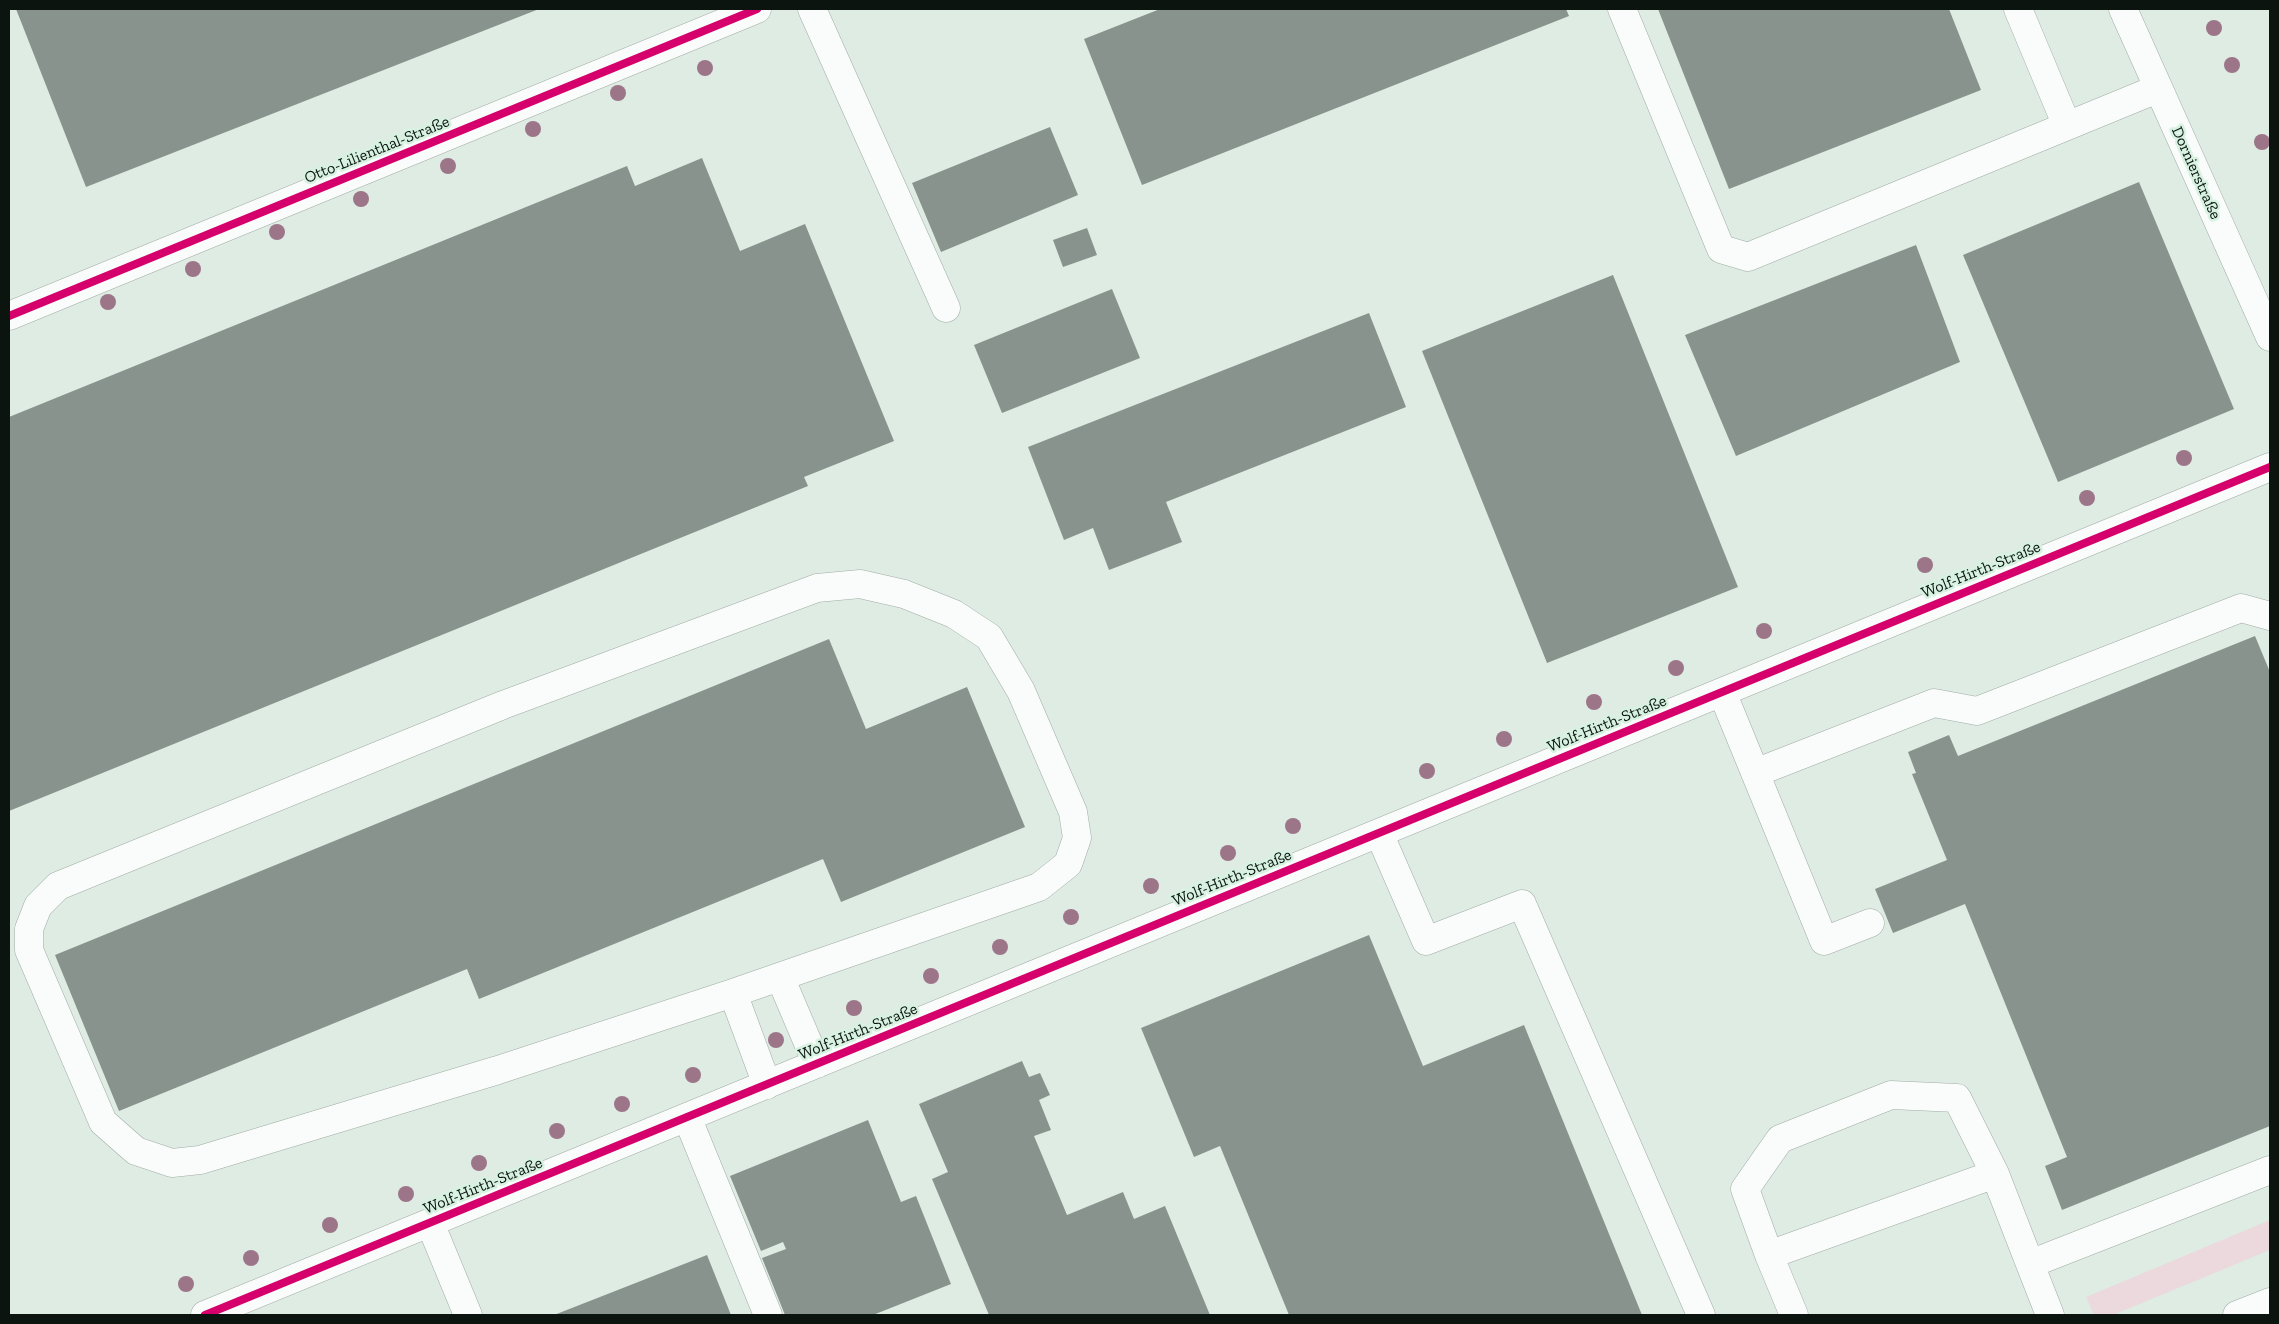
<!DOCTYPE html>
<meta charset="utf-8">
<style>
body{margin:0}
#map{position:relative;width:2279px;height:1324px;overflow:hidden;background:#deece3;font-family:"Zilla Slab",serif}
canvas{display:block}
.frame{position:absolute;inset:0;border:10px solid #0b140f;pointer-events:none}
</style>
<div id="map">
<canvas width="2279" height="1324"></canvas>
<div class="frame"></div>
</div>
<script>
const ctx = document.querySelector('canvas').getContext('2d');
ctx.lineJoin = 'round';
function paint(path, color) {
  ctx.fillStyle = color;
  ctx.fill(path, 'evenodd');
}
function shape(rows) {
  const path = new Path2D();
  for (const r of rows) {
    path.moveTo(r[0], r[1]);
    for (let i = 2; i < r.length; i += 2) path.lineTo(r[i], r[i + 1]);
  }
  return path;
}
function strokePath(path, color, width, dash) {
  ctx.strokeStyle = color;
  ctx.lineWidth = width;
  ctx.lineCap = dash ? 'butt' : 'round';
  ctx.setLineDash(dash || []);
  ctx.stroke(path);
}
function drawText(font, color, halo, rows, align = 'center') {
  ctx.font = font + ' "Zilla Slab",serif';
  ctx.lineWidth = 5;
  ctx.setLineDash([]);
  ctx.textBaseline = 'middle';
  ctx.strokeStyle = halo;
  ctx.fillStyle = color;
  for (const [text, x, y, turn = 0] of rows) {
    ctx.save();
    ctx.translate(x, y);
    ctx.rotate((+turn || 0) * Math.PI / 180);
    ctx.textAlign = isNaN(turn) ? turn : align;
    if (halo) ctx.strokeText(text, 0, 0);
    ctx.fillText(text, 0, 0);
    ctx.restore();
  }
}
paint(shape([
 [2270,1220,2270,1250,2113,1315,2094,1315,2086,1297]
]), '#ebd9de');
paint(shape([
 [16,9,539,9,86,187],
 [1160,9,1566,9,1569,16,1142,185,1084,39],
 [1658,9,1949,9,1981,90,1729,189],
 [1050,127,1078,195,941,252,912,183],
 [702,158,740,251,805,224,894,441,804,477,808,486,9,811,9,417,627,166,635,186],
 [2139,182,2234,409,2058,482,1963,255],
 [1087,228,1097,255,1063,267,1053,240],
 [1916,245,1960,362,1736,456,1685,335],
 [1613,275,1738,587,1547,663,1422,351],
 [1112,289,1140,358,1002,413,974,345],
 [1369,313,1406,407,1166,502,1182,542,1109,570,1093,528,1064,540,1028,447],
 [2255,636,2270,672,2270,1126,2062,1210,2045,1166,2067,1157,1965,904,1893,933,1875,889,1947,860,1912,774,1916,773,1908,752,1949,735,1958,756],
 [829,639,866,729,967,687,1025,827,841,902,823,859,479,999,467,969,119,1111,55,955],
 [1369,935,1423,1066,1524,1025,1642,1315,1289,1315,1220,1146,1194,1157,1141,1028],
 [1022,1061,1029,1077,1040,1073,1050,1095,1039,1100,1051,1130,1034,1136,1067,1215,1123,1192,1134,1219,1165,1206,1210,1315,989,1315,932,1179,948,1172,919,1104],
 [868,1120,901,1202,916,1196,951,1284,873,1315,785,1315,762,1258,786,1249,783,1242,761,1251,730,1176],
 [707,1255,731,1315,554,1315]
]), '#89938d');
const minor = shape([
 [812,9,946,308],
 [1622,9,1721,249,1748,257,2157,89],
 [2018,9,2067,126],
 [2123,9,2270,337],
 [9,316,757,9],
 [1722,692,1824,941,1870,923],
 [1755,773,1934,703,1977,711,2241,608,2270,616],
 [1379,833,1426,941,1522,904,1701,1315],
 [780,977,817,1064],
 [733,993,1039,887,1068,864,1077,838,1073,812,1021,691,989,637,954,614,904,594,860,584,817,588,503,705,58,886,38,906,29,929,29,950,103,1122,136,1151,172,1163,200,1160,498,1070,733,993,767,1085],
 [687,1117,768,1315],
 [1995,1174,1769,1255,1745,1189,1780,1139,1891,1095,1957,1098,1995,1174,2030,1264],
 [430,1223,468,1315],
 [1769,1255,1794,1315],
 [205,1315,2270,467],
 [2050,1315,2030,1264,2270,1170],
 [2237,1315,2270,1302]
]);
strokePath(minor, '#a1aca5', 29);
strokePath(minor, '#fafcfb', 28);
strokePath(shape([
 [9,316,757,9],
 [205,1315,2270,467]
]), '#d6006c', 8);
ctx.fillStyle = '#9c7589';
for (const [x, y] of [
 [2214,28],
 [2232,65],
 [705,68],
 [618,93],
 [533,129],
 [2262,142],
 [448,166],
 [361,199],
 [277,232],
 [193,269],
 [108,302],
 [2184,458],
 [2087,498],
 [1925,565],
 [1764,631],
 [1676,668],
 [1594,702],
 [1504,739],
 [1427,771],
 [1293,826],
 [1228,853],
 [1151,886],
 [1071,917],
 [1000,947],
 [931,976],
 [854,1008],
 [776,1040],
 [693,1075],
 [622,1104],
 [557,1131],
 [479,1163],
 [406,1194],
 [330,1225],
 [251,1258],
 [186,1284]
]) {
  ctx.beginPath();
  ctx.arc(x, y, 8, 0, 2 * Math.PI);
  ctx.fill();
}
drawText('16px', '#0b140f', '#d8f2e2', [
 ["Otto-Lilienthal-Straße",377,150,-22],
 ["Dornierstraße",2196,173,66],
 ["Wolf-Hirth-Straße",1981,570,-22],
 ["Wolf-Hirth-Straße",1607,724,-22],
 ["Wolf-Hirth-Straße",1232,878,-22],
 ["Wolf-Hirth-Straße",858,1032,-22],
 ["Wolf-Hirth-Straße",483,1186,-22]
]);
</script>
